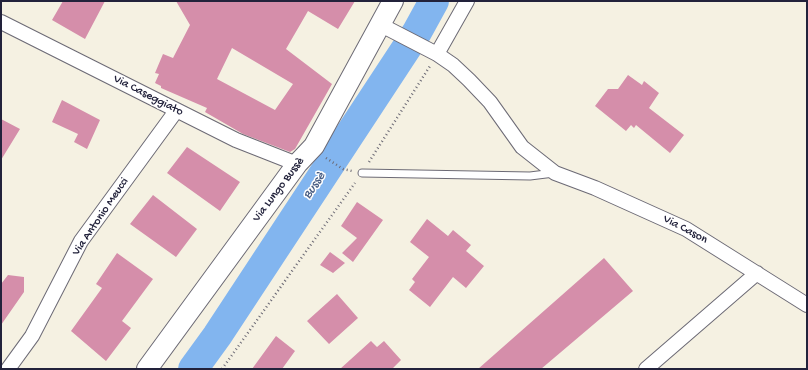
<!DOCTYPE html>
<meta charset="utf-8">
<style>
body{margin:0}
#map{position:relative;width:808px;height:370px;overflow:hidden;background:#f5f1e2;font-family:"Gochi Hand",sans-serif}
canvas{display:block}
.frame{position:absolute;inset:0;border:2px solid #22223b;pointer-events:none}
</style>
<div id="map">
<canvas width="808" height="370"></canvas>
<div class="frame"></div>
</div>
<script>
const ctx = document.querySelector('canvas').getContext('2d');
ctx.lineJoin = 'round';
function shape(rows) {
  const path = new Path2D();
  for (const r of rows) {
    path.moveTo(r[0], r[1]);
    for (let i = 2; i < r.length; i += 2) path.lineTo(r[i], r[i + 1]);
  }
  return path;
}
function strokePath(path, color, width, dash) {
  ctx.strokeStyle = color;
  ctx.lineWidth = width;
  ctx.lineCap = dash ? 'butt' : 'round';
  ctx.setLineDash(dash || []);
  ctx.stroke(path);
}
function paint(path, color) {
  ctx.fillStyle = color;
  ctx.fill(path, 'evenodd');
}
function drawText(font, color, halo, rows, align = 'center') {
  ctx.font = font + ' "Gochi Hand",sans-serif';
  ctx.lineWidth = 3;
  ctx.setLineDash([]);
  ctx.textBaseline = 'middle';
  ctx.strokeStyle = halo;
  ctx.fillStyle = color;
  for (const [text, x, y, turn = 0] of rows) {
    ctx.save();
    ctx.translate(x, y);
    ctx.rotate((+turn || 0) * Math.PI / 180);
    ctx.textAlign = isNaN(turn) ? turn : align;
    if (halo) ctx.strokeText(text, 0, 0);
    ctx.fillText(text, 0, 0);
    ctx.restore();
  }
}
strokePath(shape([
 [193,369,217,336,417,32,434,1]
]), '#82b5ef', 30);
paint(shape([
 [63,1,105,1,85,39,52,20],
 [176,1,355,1,338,29,308,11,286,49,332,84,295,149,290,152,243,134,205,112,207,108,161,88,161,86,155,83,159,74,155,73,163,54,173,58,190,25],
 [232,48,293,84,275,110,217,79],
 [628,75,642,85,644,81,659,93,649,108,684,135,670,153,636,125,634,128,631,125,626,131,595,106,608,89,618,89],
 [62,100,100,120,87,149,74,142,78,134,52,122],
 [1,119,20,129,1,160],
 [187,147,240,182,220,211,167,173],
 [153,195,197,229,176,257,130,224],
 [357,202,383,220,353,262,342,253,357,238,341,226],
 [427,219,448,236,453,230,471,245,466,251,484,266,466,288,453,277,430,307,409,290,415,282,412,279,429,257,410,242],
 [330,252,345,263,333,273,320,265],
 [117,253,153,279,122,321,131,328,106,361,71,331,102,288,96,284],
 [604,258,633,291,541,369,478,369],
 [8,275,24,277,24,292,1,325,1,284],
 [337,294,358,318,329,344,307,321],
 [276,336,295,351,282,369,252,369],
 [371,341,377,347,384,341,401,360,392,369,340,369]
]), '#d58eaa');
const service = shape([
 [362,173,530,176,554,173]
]);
const minor = shape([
 [1,22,236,140,297,164],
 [381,25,437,54,453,65,469,80,490,102,522,147,555,173,595,188,686,229,807,305],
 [437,54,467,1],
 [8,369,32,336,81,241,176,111],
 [646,369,757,273]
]);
const secondary = shape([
 [147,369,297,164,314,146,393,1]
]);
strokePath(service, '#6c6a75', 9);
strokePath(minor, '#6c6a75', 16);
strokePath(secondary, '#6c6a75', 22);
strokePath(shape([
 [326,158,343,169,352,171],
 [369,162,430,66],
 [222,369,355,183]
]), '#6c6a75', 2.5, [1, 3]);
strokePath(service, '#fff', 7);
strokePath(minor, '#fff', 14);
strokePath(secondary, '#fff', 20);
drawText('12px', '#22223b', '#fff', [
 ["Via Caseggiato",148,96,27],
 ["Via Lungo Bussè",279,190,-53],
 ["Via Antonio Meucci",101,217,-56],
 ["Via Cason",685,230,28]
]);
drawText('italic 13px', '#485d83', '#fff', [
 ["Bussè",315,186,-56]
]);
</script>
